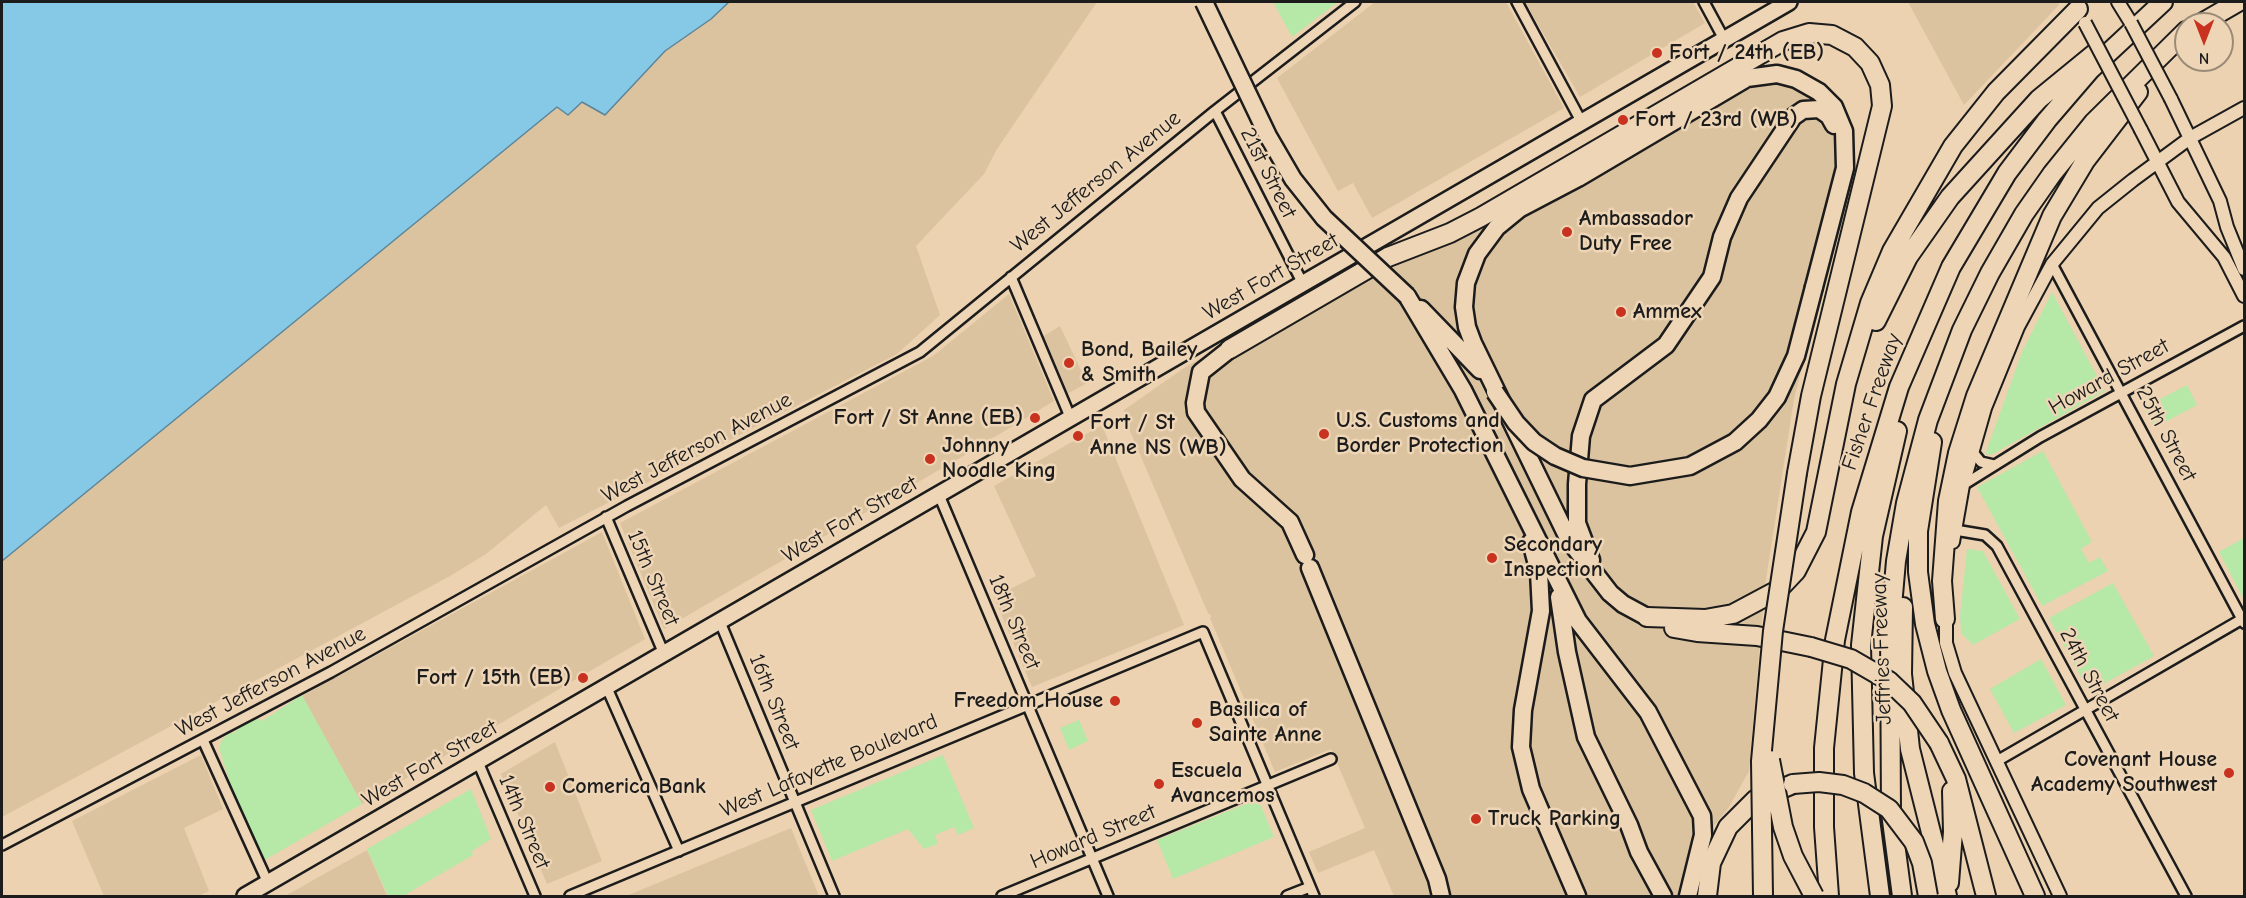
<!DOCTYPE html>
<style>
body{margin:0}
#map{position:relative;width:2246px;height:898px;overflow:hidden;background:#ecd2b0;font-family:"Comic Neue",sans-serif}
canvas{display:block}
.frame{position:absolute;inset:0;border:3px solid #1c1c1c;pointer-events:none}
.north{position:absolute;left:2174px;top:12px;width:60px;height:60px;box-sizing:border-box;background:#eed5b6;border:2px solid #9a8b78;border-radius:50%;rotate:180deg;font-size:16px;font-weight:700;line-height:24px;text-align:center;color:#1c1c1c}
.north::after{content:'';display:block;margin:auto;width:21px;height:27px;background:#c8321e;clip-path:polygon(50% 0,100% 100%,50% 72%,0 100%)}
</style>
<div id="map">
<canvas width="2246" height="898"></canvas>
<div class="frame"></div>
<div class="north">N</div>
</div>
<script>
const ctx = document.querySelector('canvas').getContext('2d');
ctx.lineJoin = 'round';
function paint(path, color) {
  ctx.fillStyle = color;
  ctx.fill(path, 'evenodd');
}
function shape(rows) {
  const path = new Path2D();
  for (const r of rows) {
    path.moveTo(r[0], r[1]);
    for (let i = 2; i < r.length; i += 2) path.lineTo(r[i], r[i + 1]);
  }
  return path;
}
function strokePath(path, color, width, dash) {
  ctx.strokeStyle = color;
  ctx.lineWidth = width;
  ctx.lineCap = dash ? 'butt' : 'round';
  ctx.setLineDash(dash || []);
  ctx.stroke(path);
}
function drawText(font, color, halo, rows, align = 'center') {
  ctx.font = font + ' "Comic Neue",sans-serif';
  ctx.lineWidth = 5;
  ctx.setLineDash([]);
  ctx.textBaseline = 'middle';
  ctx.strokeStyle = halo;
  ctx.fillStyle = color;
  for (const [text, x, y, turn = 0] of rows) {
    ctx.save();
    ctx.translate(x, y);
    ctx.rotate((+turn || 0) * Math.PI / 180);
    ctx.textAlign = isNaN(turn) ? turn : align;
    if (halo) ctx.strokeText(text, 0, 0);
    ctx.fillText(text, 0, 0);
    ctx.restore();
  }
}
paint(shape([
 [729,2,1097,2,997,149,984,174,916,246,940,315,897,354,559,528,546,505,486,554,450,576,2,817,2,561,557,107,569,115,582,101,605,115,665,51,711,19],
 [1375,2,1506,2,1564,108,1372,218,1353,183,1338,191,1277,78],
 [1525,2,1693,2,1705,23,1580,97],
 [1908,2,2058,2,2059,5,1964,105],
 [1771,67,1800,72,1821,83,1835,97,1845,112,1851,130,1855,160,1794,399,1765,586,1749,771,1729,807,1709,832,1693,896,1394,896,1374,850,1318,873,1309,852,1365,828,1331,749,1275,772,1210,618,1212,616,1208,613,1124,417,1124,410,1184,368,1388,249,1440,229,1747,70],
 [1009,294,1054,401,965,455,664,629,620,523,933,356],
 [1060,326,1087,383,1067,394,1042,337],
 [1102,425,1184,625,1032,687,994,597,1036,576,994,486],
 [602,532,645,639,362,804,302,696],
 [555,742,602,861,547,884,501,774],
 [201,755,223,809,184,828,209,891,199,896,104,896,72,821],
 [791,828,819,896,625,896,626,896],
 [367,850,387,896,285,896]
]), '#dcc39f');
paint(shape([
 [1273,2,1338,2,1292,37],
 [2052,292,2105,391,1993,454,1985,455,2022,352],
 [2187,385,2197,405,2154,428,2143,408],
 [2043,451,2092,542,2081,549,2089,563,2100,557,2108,571,2042,606,1977,487],
 [2244,538,2244,600,2219,552],
 [1967,549,1983,551,2020,619,1973,645,1961,633,1960,616],
 [2113,583,2154,656,2089,692,2049,618],
 [2041,659,2066,705,2014,733,1990,689],
 [302,695,362,804,263,861,243,820,244,815,240,815,219,748,222,740,229,733,235,733,237,729,257,718,262,721],
 [1079,720,1088,741,1069,750,1060,728],
 [943,755,974,828,958,835,954,827,935,835,938,844,924,849,908,829,832,861,811,810],
 [471,789,491,839,472,851,473,855,403,896,388,896,367,849],
 [1258,799,1274,837,1173,879,1157,840]
]), '#b6e8a8');
const water = shape([
 [2,2,729,2,711,19,665,51,605,115,582,102,568,115,557,107,2,561,2,2]
]);
paint(water, '#86c9e7');
strokePath(water, '#5c8496', 1.5);
const minor = shape([
 [1517,2,1581,121],
 [1704,2,1724,39],
 [1215,111,1303,284],
 [2052,264,2244,623],
 [1011,277,1071,419],
 [1972,451,1981,462,1994,465],
 [1963,485,2040,437,2244,326],
 [939,495,1108,896],
 [606,517,664,654],
 [1955,530,1985,535,1997,546,2186,896],
 [720,622,834,896],
 [607,688,679,851],
 [203,740,268,883],
 [1997,761,2244,618],
 [478,762,535,896],
 [2,845,331,672,627,506,920,352,1215,111,1355,2],
 [570,896,1203,632,1314,896],
 [1002,896,1331,759],
 [1287,896,1310,887]
]);
const tertiary = shape([
 [2118,2,2131,23],
 [2171,99,2220,201,2227,227,2244,269],
 [2141,130,2178,202,2224,257,2244,296],
 [1953,542,1963,485,1985,408,2018,327,2052,264,2098,208,2133,180,2190,138,2244,108],
 [1946,613,1946,643,1955,673,2060,896]
]);
const primary = shape([
 [245,896,1789,2]
]);
const trunk = shape([
 [1407,296,1463,390,1578,621,1648,712,1702,816,1703,835,1688,896],
 [1421,309,1480,370],
 [1230,349,1201,372,1195,403,1196,412,1242,479,1290,522,1305,555],
 [1531,542,1539,572,1541,611,1523,710,1521,747,1531,789,1577,896],
 [1591,560,1577,523,1577,484,1581,436,1593,400,1666,345,1712,277,1722,237,1739,198,1793,117,1803,110,1819,109,1829,116,1834,125],
 [1310,568,1437,879,1441,896],
 [1559,597,1567,652,1586,737,1629,825,1639,852,1663,896],
 [1647,617,1623,604,1610,593,1569,540,1473,343,1467,327,1464,307,1466,283,1477,254,1497,227,1519,209,1578,178,1747,78,1777,74,1796,79,1819,92,1834,107,1844,131,1845,168,1814,287]
]);
const motorway = shape([
 [2200,24,2238,2],
 [1876,321,1908,257,1950,197,2039,99,2094,54],
 [1230,349,1388,257,1450,233,1481,217,1783,41,1809,33,1832,35,1855,47,1870,63,1880,85,1882,106,1811,396,1797,473],
 [1932,442,1918,531,1918,572,1925,624,1937,671,1951,710,2035,896],
 [1903,607,1902,674,1910,749,1947,896],
 [1647,617,1705,619,1733,614,1778,590,1796,571,1816,532,1846,384,1870,303,1892,251,1953,146,1996,92,2078,9],
 [1945,619,1942,581,1948,501,1958,453,1976,396,2052,216,2085,161,2138,92],
 [1674,628,1697,632,1757,636,1811,647],
 [1939,743,1956,779,1986,896],
 [1949,883,1953,832,1952,791],
 [1707,896,1711,863,1728,827,1755,800,1793,784],
 [1829,896,1824,827,1824,748,1835,640,1861,512,1899,387,1951,267,2007,173,2047,120,2090,70,2163,2],
 [1880,896,1864,773,1861,645,1873,536,1897,431],
 [1902,896,1891,813,1890,629,1896,561,1906,503,1928,420,1962,330,1990,273,2024,214,2052,174,2094,122,2186,31]
]);
strokePath(minor, '#1c1c1c', 14);
strokePath(tertiary, '#1c1c1c', 16);
strokePath(primary, '#1c1c1c', 20);
strokePath(trunk, '#1c1c1c', 21);
strokePath(motorway, '#1c1c1c', 22);
strokePath(minor, '#eed5b6', 9);
strokePath(tertiary, '#eed5b6', 12);
strokePath(primary, '#eed5b6', 15);
strokePath(trunk, '#eed5b6', 16);
strokePath(motorway, '#eed5b6', 18);
const tertiaryBridge = shape([
 [2085,23,2141,130],
 [2131,23,2171,99]
]);
const trunkBridge = shape([
 [1204,2,1268,136,1293,179,1324,218,1407,296],
 [1495,392,1516,423,1534,442,1555,456,1583,468,1630,476,1690,466,1735,442,1759,420,1777,397,1796,356,1814,287]
]);
const motorwayBridge = shape([
 [1811,647,1851,659,1889,681,1912,703,1939,743],
 [1770,760,1783,827,1793,856,1814,896],
 [1793,784,1819,782,1843,785,1864,793,1889,809,1914,842,1922,863,1928,896],
 [1763,896,1761,761,1773,631,1797,473]
]);
strokePath(tertiaryBridge, '#1c1c1c', 16, []);
strokePath(trunkBridge, '#1c1c1c', 21, []);
strokePath(motorwayBridge, '#1c1c1c', 22, []);
strokePath(tertiaryBridge, '#eed5b6', 12);
strokePath(trunkBridge, '#eed5b6', 16);
strokePath(motorwayBridge, '#eed5b6', 18);
for (const [x, y, r, color] of [
 [1657,53,6,"#c8321e"],
 [1623,120,6,"#c8321e"],
 [1567,232,6,"#c8321e"],
 [1621,312,6,"#c8321e"],
 [1069,363,6,"#c8321e"],
 [1035,418,6,"#c8321e"],
 [1324,434,6,"#c8321e"],
 [1078,436,6,"#c8321e"],
 [930,459,6,"#c8321e"],
 [1492,558,6,"#c8321e"],
 [583,678,6,"#c8321e"],
 [1115,701,6,"#c8321e"],
 [1197,723,6,"#c8321e"],
 [2229,773,6,"#c8321e"],
 [1159,784,6,"#c8321e"],
 [550,787,6,"#c8321e"],
 [1476,819,6,"#c8321e"]
]) {
  const dot = new Path2D();
  dot.arc(x, y, r, 0, 2 * Math.PI);
  ctx.fillStyle = color;
  ctx.fill(dot);
  strokePath(dot, '#eed5b6', 2);
}
drawText('bold 22px', '#1c1c1c', '#eed5b6', [
 ["Fort / 24th (EB)",1669,53],
 ["Fort / 23rd (WB)",1635,120],
 ["Ambassador",1579,219],
 ["Duty Free",1579,244],
 ["Ammex",1633,312],
 ["Bond, Bailey",1081,350],
 ["& Smith",1081,375],
 ["Fort / St Anne (EB)",1023,418,"right"],
 ["U.S. Customs and",1336,421],
 ["Border Protection",1336,446],
 ["Fort / St",1090,423],
 ["Anne NS (WB)",1090,448],
 ["Johnny",942,446],
 ["Noodle King",942,471],
 ["Secondary",1504,545],
 ["Inspection",1504,570],
 ["Fort / 15th (EB)",571,678,"right"],
 ["Freedom House",1103,701,"right"],
 ["Basilica of",1209,710],
 ["Sainte Anne",1209,735],
 ["Covenant House",2217,760,"right"],
 ["Academy Southwest",2217,785,"right"],
 ["Escuela",1171,771],
 ["Avancemos",1171,796],
 ["Comerica Bank",562,787],
 ["Truck Parking",1488,819]
], 'left');
drawText('22px', '#1c1c1c', '#eed5b6', [
 ["21st Street",1268,173,63],
 ["West Jefferson Avenue",1096,182,-39],
 ["West Fort Street",1271,277,-30],
 ["Howard Street",2109,377,-29],
 ["Fisher Freeway",1872,402,-71],
 ["25th Street",2166,434,62],
 ["West Jefferson Avenue",697,448,-28],
 ["West Fort Street",850,520,-30],
 ["15th Street",653,578,67],
 ["18th Street",1014,622,67],
 ["Jeffries Freeway",1882,649,-92],
 ["24th Street",2089,675,62],
 ["West Jefferson Avenue",271,682,-28],
 ["16th Street",774,702,68],
 ["West Fort Street",430,764,-30],
 ["West Lafayette Boulevard",829,766,-23],
 ["14th Street",524,822,67],
 ["Howard Street",1093,837,-23]
]);
</script>
